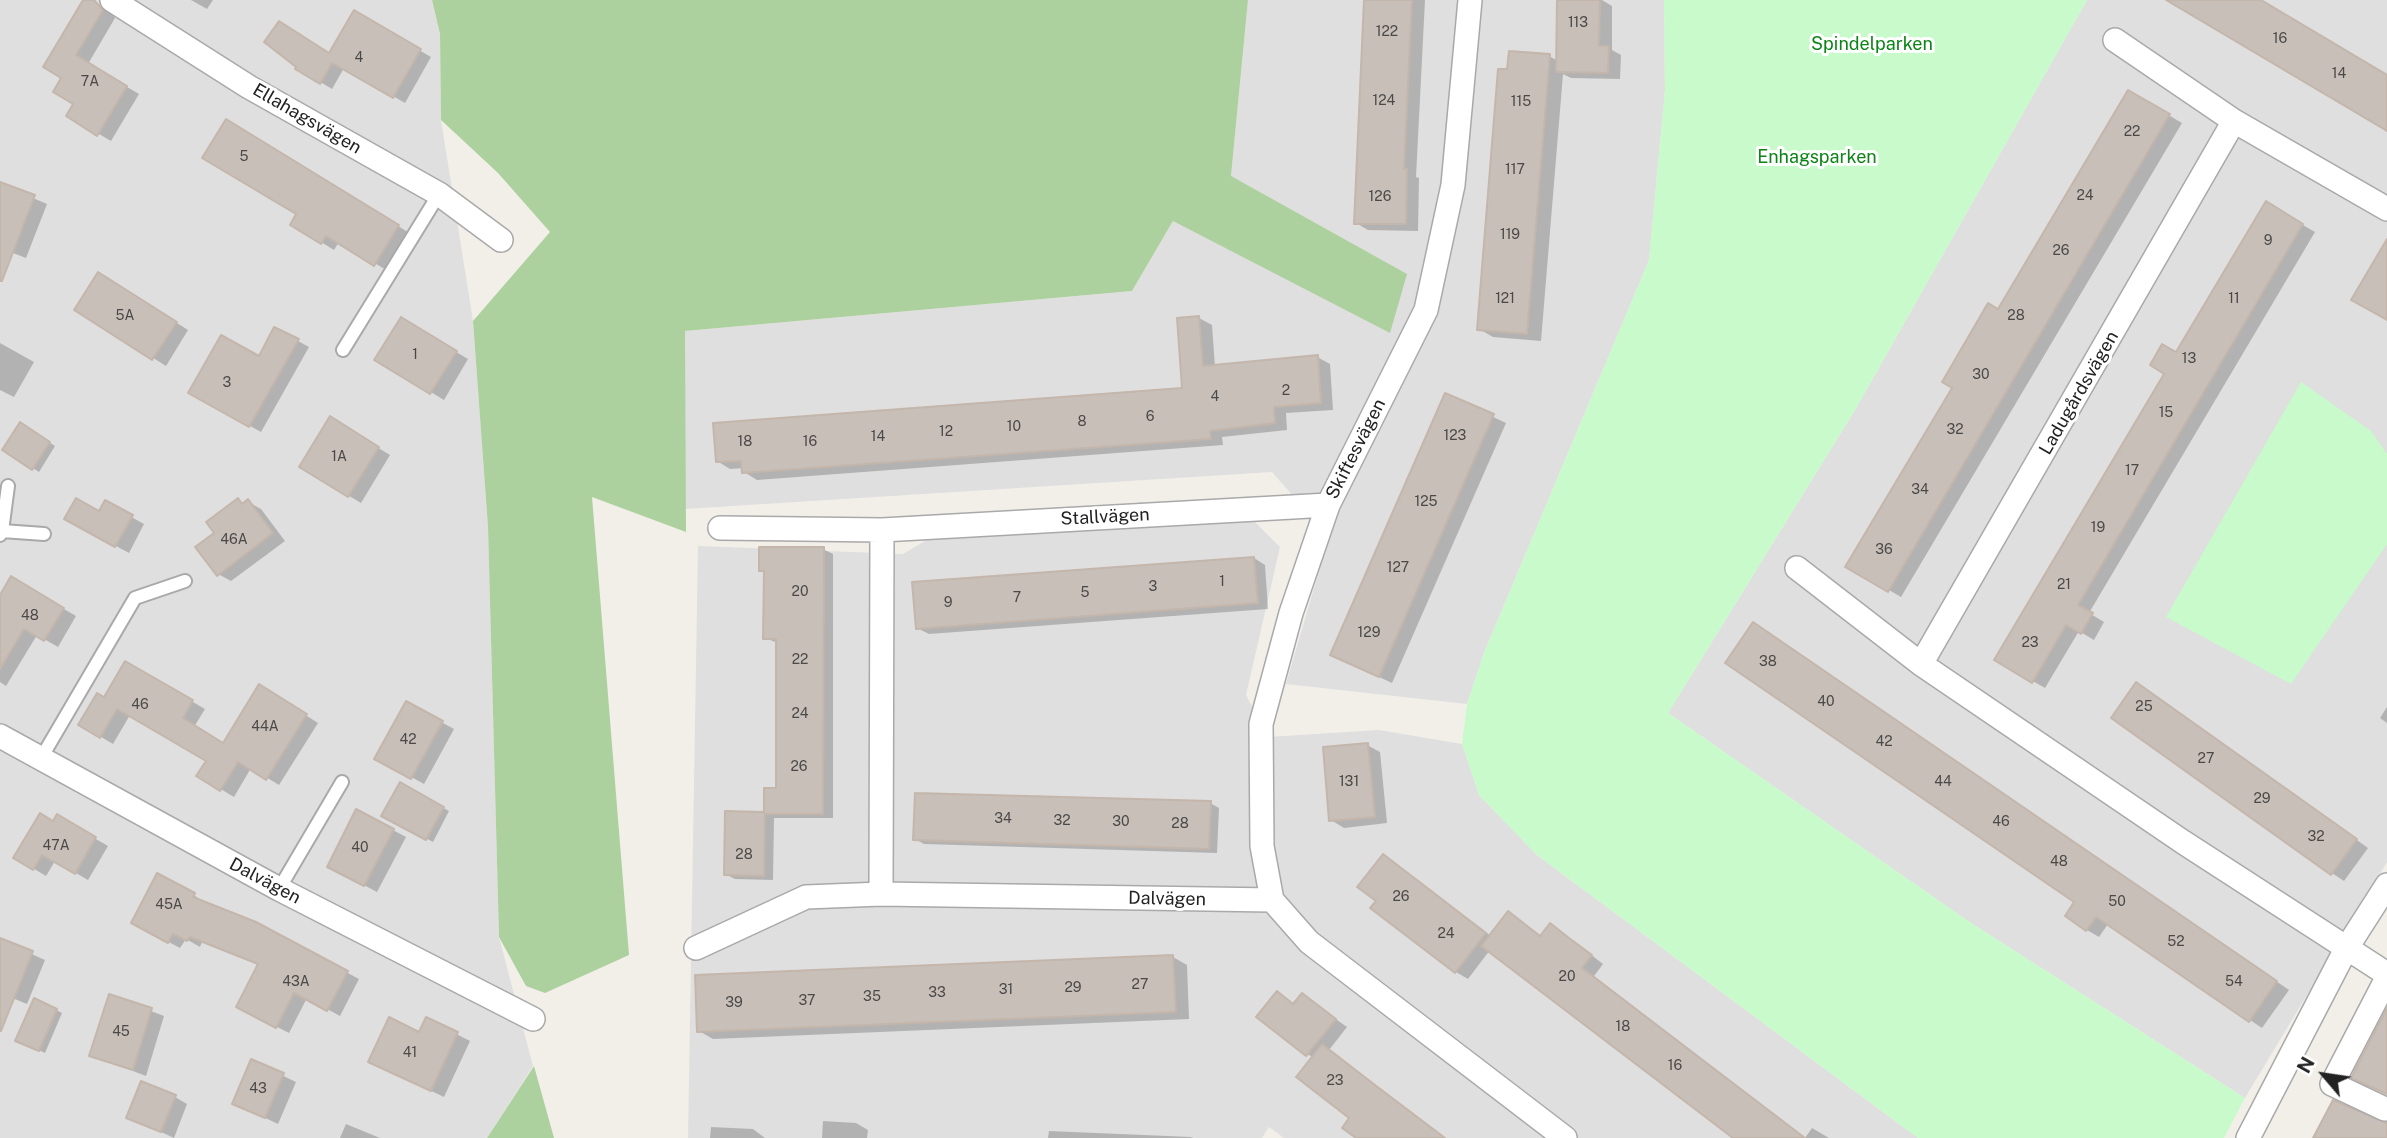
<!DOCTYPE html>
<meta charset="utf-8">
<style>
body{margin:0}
#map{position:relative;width:2387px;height:1138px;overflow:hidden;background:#f2efe9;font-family:"Public Sans",sans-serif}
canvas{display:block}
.north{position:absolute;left:2289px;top:1040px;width:70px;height:70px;-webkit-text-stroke:5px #fff;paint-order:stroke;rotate:299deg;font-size:19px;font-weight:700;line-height:28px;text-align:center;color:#222}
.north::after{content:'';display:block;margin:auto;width:24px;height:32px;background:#222;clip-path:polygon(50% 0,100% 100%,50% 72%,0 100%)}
</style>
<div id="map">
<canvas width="2387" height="1138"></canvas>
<div class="north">N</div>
</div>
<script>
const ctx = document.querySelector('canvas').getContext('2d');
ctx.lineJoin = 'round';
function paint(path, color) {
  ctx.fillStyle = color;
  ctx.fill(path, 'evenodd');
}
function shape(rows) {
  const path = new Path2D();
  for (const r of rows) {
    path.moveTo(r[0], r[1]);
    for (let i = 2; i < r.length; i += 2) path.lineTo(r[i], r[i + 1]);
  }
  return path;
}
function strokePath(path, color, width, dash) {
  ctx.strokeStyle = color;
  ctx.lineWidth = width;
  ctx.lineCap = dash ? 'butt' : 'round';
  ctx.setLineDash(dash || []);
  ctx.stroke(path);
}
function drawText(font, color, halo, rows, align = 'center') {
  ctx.font = font + ' "Public Sans",sans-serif';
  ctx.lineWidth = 6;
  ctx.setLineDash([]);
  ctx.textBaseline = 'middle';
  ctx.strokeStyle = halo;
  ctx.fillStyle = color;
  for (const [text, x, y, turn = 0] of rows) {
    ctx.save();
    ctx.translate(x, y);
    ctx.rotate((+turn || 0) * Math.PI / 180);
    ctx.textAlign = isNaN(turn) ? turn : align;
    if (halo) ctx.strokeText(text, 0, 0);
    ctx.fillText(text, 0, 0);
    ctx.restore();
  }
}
paint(shape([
 [0,0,432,0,440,34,441,120,473,321,488,527,499,937,533,1066,487,1138,0,1138],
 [1248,0,1664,0,1665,90,1649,260,1484,653,1467,704,1286,684,1329,537,1272,472,685,509,685,331,1132,291,1173,221,1231,176],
 [2087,0,2387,0,2387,862,2245,1098,1971,923,1668,713,1855,410],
 [1252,519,1280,547,1246,695,1268,737,1379,730,1462,744,1479,795,1537,855,1918,1138,1284,1138,1269,1127,1262,1138,688,1138,698,546,903,554,930,538]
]), '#e0dfdf');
paint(shape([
 [432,0,1248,0,1231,176,1407,274,1390,333,1173,221,1132,291,685,331,686,532,592,497,629,955,545,993,526,986,499,937,488,527,473,321,550,232,498,173,441,120,440,34],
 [534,1066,554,1138,487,1138]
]), '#add19e');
paint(shape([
 [1664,0,2087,0,1855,410,1668,713,1971,923,2245,1098,2224,1138,1918,1138,1537,855,1479,795,1462,744,1467,704,1484,653,1649,260,1665,90],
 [2301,382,2371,431,2387,454,2387,544,2291,684,2166,617]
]), '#c8facc');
paint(shape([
 [86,0,111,12,115,18,88,64,139,94,111,141,68,116,75,103,64,77],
 [191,0,213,0,207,9],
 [1365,0,1425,0,1416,177,1419,178,1418,231,1368,230,1356,223],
 [1559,0,1602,0,1612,6,1612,50,1621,55,1620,79,1571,78,1563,74,1541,341,1493,337,1479,329,1509,71,1549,56,1558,61],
 [355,13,431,57,405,103,344,68,332,89,297,68,330,55],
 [2129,92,2182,123,1901,597,1848,566],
 [239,128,411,234,388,271,339,242,334,250,292,224,299,213],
 [0,184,47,204,26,258,0,248],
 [2266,204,2315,232,2089,613,2104,622,2094,640,2079,631,2045,688,1996,660],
 [111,281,188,330,166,366,77,310],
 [1199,318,1212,325,1215,367,1317,357,1330,364,1333,410,1286,413,1287,430,1222,437,1223,445,757,480,744,472,744,468,730,469,717,461,1184,390],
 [401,319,468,359,444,400,376,359],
 [298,341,309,347,261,432,190,392],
 [0,343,34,362,14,397,0,390],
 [1446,395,1506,423,1392,683,1332,655],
 [331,419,390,455,361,503,301,467],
 [20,424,55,446,39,472,4,449],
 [238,500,244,504,248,502,261,509,285,541,231,581,218,574,217,533],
 [106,503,144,524,129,553,66,519,100,513],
 [823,549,833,554,833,818,774,818,773,880,735,879,725,874,727,813,765,813,778,790,778,643,765,638,765,573,761,570],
 [1254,558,1265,565,1268,609,929,634,917,628],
 [12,579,76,616,58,647,37,635,6,686,0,682,0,600],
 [1766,631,2289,990,2262,1028,2108,924,2099,937,2087,930,2077,902],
 [126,663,205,709,194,727,223,745,272,694,318,723,279,785,251,768,234,797,199,776,208,760,130,715,113,744,81,725,104,699],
 [2149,692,2368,848,2344,881,2332,873],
 [406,703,454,729,424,784,377,758],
 [2387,707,2387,723,2380,718],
 [1367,745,1380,752,1387,823,1344,828,1331,820],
 [400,785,449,811,433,842,384,815],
 [1210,803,1219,808,1217,853,924,844,915,839],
 [357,811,406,837,377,892,341,873],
 [58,817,108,846,88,880,55,861,46,876,16,858],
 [1383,856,1491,936,1508,914,1542,937,1551,926,1563,933,1603,964,1594,976,1805,1138,1812,1128,1829,1138,1736,1138,1490,950,1468,979,1456,972,1378,901],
 [194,895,204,903,255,924,359,979,340,1016,307,998,289,1033,250,1013,260,965,202,942,200,947,186,939,180,948,144,929],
 [0,940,45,960,27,1004,0,993],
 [1173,957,1187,965,1189,1019,713,1039,699,1031],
 [1277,993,1295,1005,1302,995,1347,1027,1329,1050,1445,1138,1358,1138,1352,1117,1313,1058,1258,1016],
 [111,996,164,1016,146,1076,91,1055],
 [56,1010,62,1013,45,1053,23,1043],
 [427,1019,470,1041,444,1097,370,1062,420,1034],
 [252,1061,296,1082,278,1124,234,1103],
 [175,1097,187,1104,174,1138,129,1117],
 [823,1121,856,1123,868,1130,867,1138,822,1138],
 [346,1124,380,1138,340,1138],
 [711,1127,753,1129,765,1138,710,1138],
 [1049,1131,1191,1137,1193,1138,1048,1138]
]), '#0003');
const building = shape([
 [83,0,94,0,103,10,76,55,127,86,97,136,66,116,73,104,53,92,61,78,43,67,83,0],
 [1364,0,1412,0,1404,169,1407,169,1406,224,1354,224,1364,0],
 [1557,0,1600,0,1599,46,1609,46,1608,73,1556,72,1557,0],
 [2166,0,2261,0,2387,75,2387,131,2166,0],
 [354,10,421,49,393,98,332,63,320,84,295,69,296,67,264,42,279,21,329,53,354,10],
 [1509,51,1550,54,1527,334,1477,330,1498,69,1507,69,1509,51],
 [2128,90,2170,114,1888,592,1845,567,1952,388,1942,382,1988,303,1998,309,2128,90],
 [226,119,399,225,374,266,326,236,321,244,290,225,296,214,202,158,226,119],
 [0,182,35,195,2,281,0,281,0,182],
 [2266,201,2303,224,2078,605,2093,613,2081,634,2066,625,2032,683,1994,660,2164,374,2150,365,2162,344,2176,352,2266,201],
 [2387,239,2387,320,2351,300,2387,239],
 [98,272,177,322,152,360,74,310,98,272],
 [1199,316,1203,366,1318,355,1321,403,1274,407,1275,423,1210,431,1211,439,742,473,741,461,716,462,713,423,1182,388,1177,318,1199,316],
 [401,317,457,351,430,394,374,360,401,317],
 [274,327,299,339,249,427,188,393,221,335,259,356,274,327],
 [1445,393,1494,414,1379,677,1330,655,1445,393],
 [330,416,379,447,348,497,299,467,330,416],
 [20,422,50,442,32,470,2,450,20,422],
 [76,498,99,511,105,500,133,515,115,547,64,519,76,498],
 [238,498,242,504,248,499,273,533,217,576,195,547,214,533,206,522,238,498],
 [759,547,824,547,823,814,765,814,764,876,724,875,725,811,764,812,764,788,776,788,776,639,763,639,764,571,759,571,759,547],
 [1254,557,1258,603,916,629,912,582,1254,557],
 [11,576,64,608,44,641,24,629,0,669,0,595,11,576],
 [1753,622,2277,981,2249,1022,2096,917,2086,931,2065,916,2074,902,1725,663,1753,622],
 [125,661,193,700,183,718,223,743,259,684,307,714,266,780,238,762,220,791,196,776,206,761,117,709,100,738,78,725,97,693,104,697,125,661],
 [2136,682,2357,839,2331,875,2111,718,2136,682],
 [406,701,443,721,411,779,374,759,406,701],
 [1368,743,1375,817,1329,821,1323,747,1368,743],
 [400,782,444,807,426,840,381,816,400,782],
 [915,793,1211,801,1209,849,913,840,915,793],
 [356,809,394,829,364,886,327,867,356,809],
 [40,813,53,821,57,814,96,837,75,874,42,855,33,870,13,858,40,813],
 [1383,854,1486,933,1455,973,1370,908,1376,901,1357,887,1383,854],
 [157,873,195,893,193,897,256,922,348,971,327,1011,294,993,276,1028,236,1007,258,964,190,937,187,941,173,934,168,943,131,923,157,873],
 [1508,911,1540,936,1550,923,1569,938,1592,955,1582,968,1805,1138,1733,1138,1481,946,1508,911],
 [0,938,33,951,1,1031,0,1031,0,938],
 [1173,955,1176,1012,697,1032,695,975,1173,955],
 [1277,991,1293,1004,1302,993,1336,1019,1306,1056,1256,1017,1277,991],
 [109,994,152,1008,133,1070,89,1056,109,994],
 [34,998,57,1009,39,1051,15,1041,34,998],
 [2387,1008,2387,1094,2351,1078,2387,1008],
 [389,1017,419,1032,426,1017,458,1032,431,1091,368,1062,389,1017],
 [1322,1044,1375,1085,1445,1138,1356,1138,1342,1128,1349,1118,1296,1077,1322,1044],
 [251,1059,284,1073,265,1118,232,1104,251,1059],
 [141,1081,176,1095,161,1132,126,1118,141,1081],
 [2333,1100,2387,1123,2387,1138,2313,1138,2333,1100]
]);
paint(building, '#c7bfb8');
strokePath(building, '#c4b6ab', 2);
const lane = shape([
 [343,350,439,194],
 [2,531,8,486],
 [0,535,2,531,44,534],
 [40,760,135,598,185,581],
 [279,889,342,782]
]);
const street = shape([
 [112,0,249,87,439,194,501,240],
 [2115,40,2234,121],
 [2387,209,2234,121,1921,664,2183,842,2387,974],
 [720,528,882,530],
 [1797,568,1921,664],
 [0,736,279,889,533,1019],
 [881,894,882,530,1328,505],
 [1272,900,1262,846,1261,724,1291,613,1328,505,1426,310,1453,185,1470,0],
 [696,948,806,897,881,894,1272,900,1309,942,1565,1138],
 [2385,1109,2332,1084,2387,978],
 [2248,1138,2346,949,2387,885]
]);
strokePath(lane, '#a9a9a9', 16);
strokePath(street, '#a9a9a9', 26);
strokePath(lane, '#fff', 12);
strokePath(street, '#fff', 23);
drawText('14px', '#4b4948', null, [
 ["113",1578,23],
 ["122",1387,32],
 ["16",2280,39],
 ["4",359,58],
 ["14",2339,74],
 ["7A",90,82],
 ["124",1384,101],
 ["115",1521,102],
 ["22",2132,132],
 ["5",244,157],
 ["117",1515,170],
 ["24",2085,196],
 ["126",1380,197],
 ["119",1510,235],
 ["9",2268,241],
 ["26",2061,251],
 ["121",1505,299],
 ["11",2234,299],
 ["5A",125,316],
 ["28",2016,316],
 ["1",415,355],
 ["13",2189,359],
 ["30",1981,375],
 ["3",227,383],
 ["2",1286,391],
 ["4",1215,397],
 ["15",2166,413],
 ["6",1150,417],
 ["8",1082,422],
 ["10",1014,427],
 ["32",1955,430],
 ["12",946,432],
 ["123",1455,436],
 ["14",878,437],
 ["18",745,442],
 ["16",810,442],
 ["1A",339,457],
 ["17",2132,471],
 ["34",1920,490],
 ["125",1426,502],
 ["19",2098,528],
 ["46A",234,540],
 ["36",1884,550],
 ["127",1398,568],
 ["1",1222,582],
 ["21",2064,585],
 ["3",1153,587],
 ["20",800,592],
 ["5",1085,593],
 ["7",1017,598],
 ["9",948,603],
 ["48",30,616],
 ["129",1369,633],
 ["23",2030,643],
 ["22",800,660],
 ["38",1768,662],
 ["40",1826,702],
 ["46",140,705],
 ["25",2144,707],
 ["24",800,714],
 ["44A",265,727],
 ["42",408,740],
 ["42",1884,742],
 ["27",2206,759],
 ["26",799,767],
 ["131",1349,782],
 ["44",1943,782],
 ["29",2262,799],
 ["34",1003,819],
 ["32",1062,821],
 ["30",1121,822],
 ["46",2001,822],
 ["28",1180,824],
 ["32",2316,837],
 ["47A",56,846],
 ["40",360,848],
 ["28",744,855],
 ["48",2059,862],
 ["26",1401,897],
 ["50",2117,902],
 ["45A",169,905],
 ["24",1446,934],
 ["52",2176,942],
 ["20",1567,977],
 ["43A",296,982],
 ["54",2234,982],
 ["27",1140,985],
 ["29",1073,988],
 ["31",1006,990],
 ["33",937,993],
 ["35",872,997],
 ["37",807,1001],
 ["39",734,1003],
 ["18",1623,1027],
 ["45",121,1032],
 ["41",410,1053],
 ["16",1675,1066],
 ["23",1335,1081],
 ["43",258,1089]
]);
drawText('18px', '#0c8416', '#fff', [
 ["Spindelparken",1872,44],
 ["Enhagsparken",1817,157]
]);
drawText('18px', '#222', '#fff', [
 ["Ellahagsvägen",307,119,30],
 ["Ladugårdsvägen",2079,393,-60],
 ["Skiftesvägen",1356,449,-63],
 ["Stallvägen",1105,517,-3],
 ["Dalvägen",265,881,28],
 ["Dalvägen",1167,899,1]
]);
</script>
